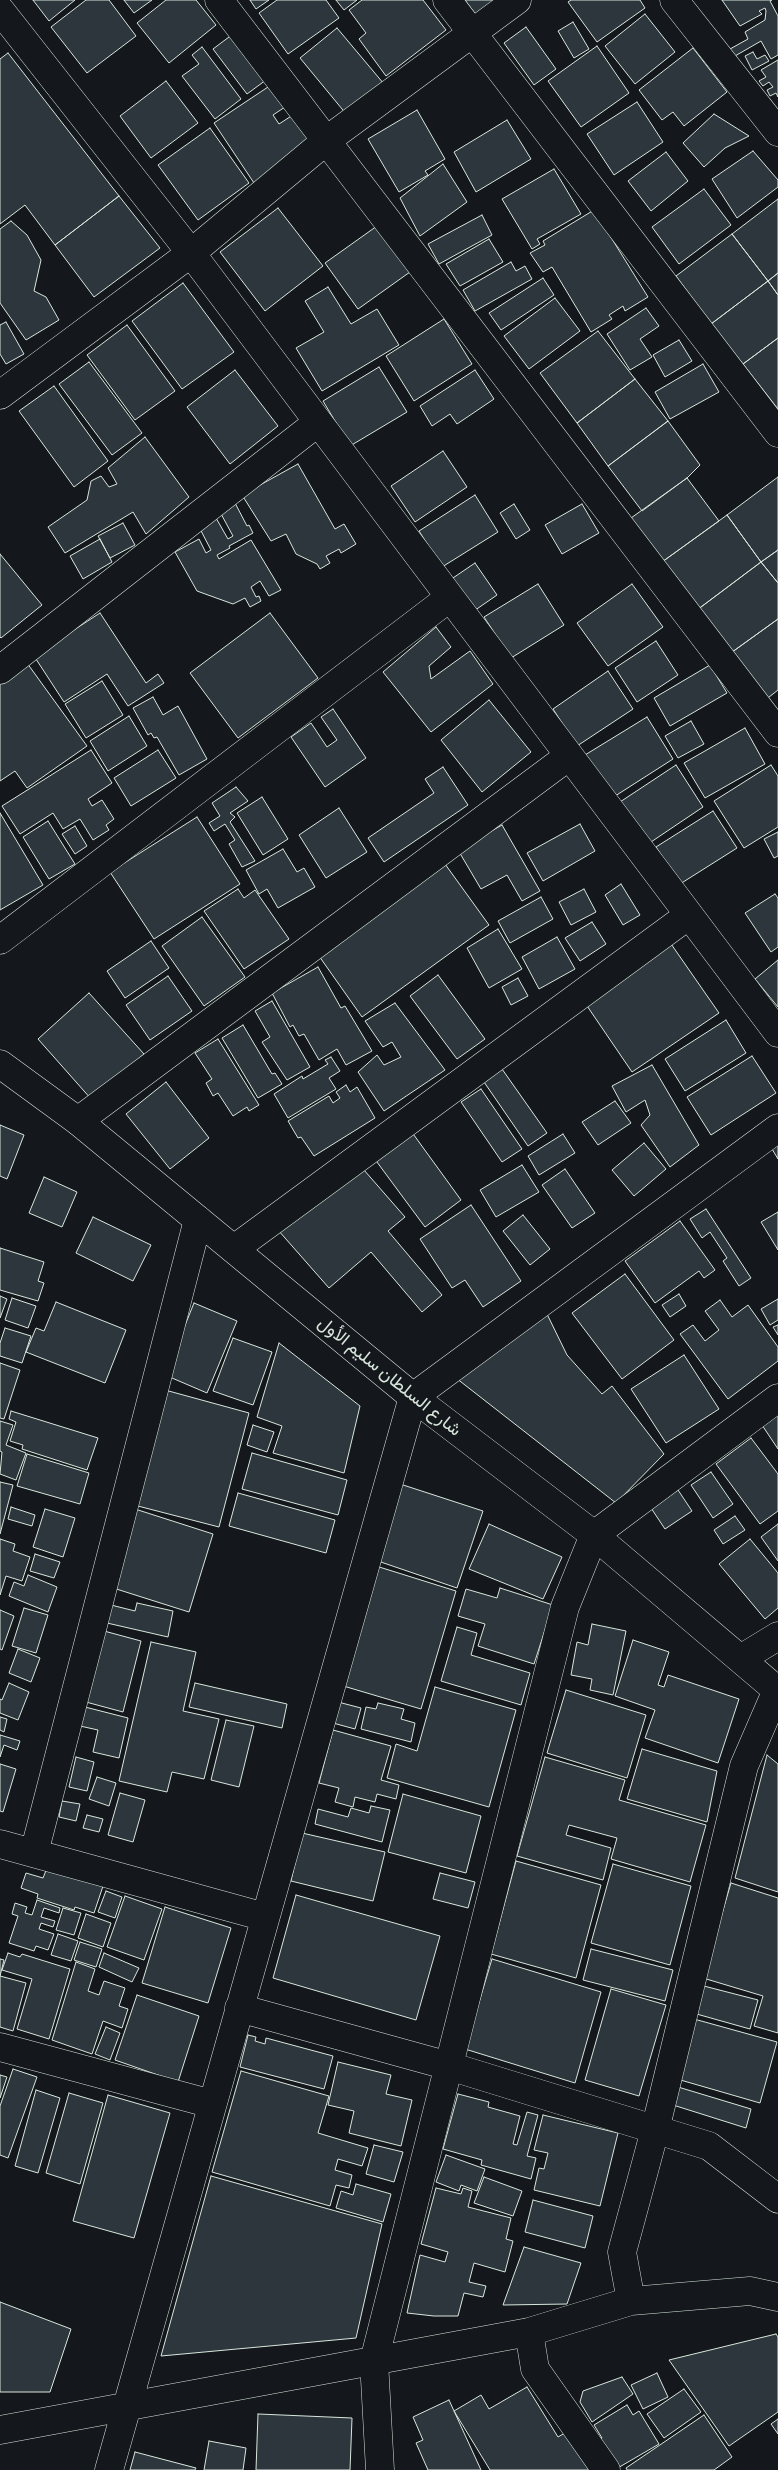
<!DOCTYPE html>
<meta charset="utf-8">
<style>
body{margin:0}
canvas{display:block;background:#14181c}
</style>
<canvas width="778" height="2470"></canvas>
<script>
const ctx = document.querySelector('canvas').getContext('2d');
ctx.lineJoin = 'round';
function paint(path, color) {
  ctx.fillStyle = color;
  ctx.fill(path, 'evenodd');
}
function shape(rows) {
  const path = new Path2D();
  for (const r of rows) {
    path.moveTo(r[0], r[1]);
    for (let i = 2; i < r.length; i += 2) path.lineTo(r[i], r[i + 1]);
  }
  return path;
}
function strokePath(path, color, width, dash) {
  ctx.strokeStyle = color;
  ctx.lineWidth = width;
  ctx.lineCap = dash ? 'butt' : 'round';
  ctx.setLineDash(dash || []);
  ctx.stroke(path);
}
function drawText(font, color, halo, rows, align = 'center') {
  ctx.font = font + ' Barlow,Vazirmatn,sans-serif';
  ctx.lineWidth = 4;
  ctx.setLineDash([]);
  ctx.textBaseline = 'middle';
  ctx.strokeStyle = halo;
  ctx.fillStyle = color;
  for (const [text, x, y, turn = 0] of rows) {
    ctx.save();
    ctx.translate(x, y);
    ctx.rotate((+turn || 0) * Math.PI / 180);
    ctx.textAlign = isNaN(turn) ? turn : align;
    if (halo) ctx.strokeText(text, 0, 0);
    ctx.fillText(text, 0, 0);
    ctx.restore();
  }
}
const building = shape([
 [33,0,75,0,49,21,33,0],
 [86,0,109,0,136,36,87,73,51,27,86,0],
 [124,0,152,0,134,13,124,0],
 [166,0,196,0,216,25,169,63,137,23,166,0],
 [250,0,269,0,256,9,250,0],
 [277,0,326,0,339,18,288,54,259,13,277,0],
 [336,0,357,0,344,10,336,0],
 [362,0,423,0,446,30,386,76,359,39,366,33,349,10,362,0],
 [465,0,498,0,477,16,465,0],
 [571,0,640,0,645,8,597,42,568,2,571,0],
 [722,0,772,0,770,1,778,16,778,55,771,59,761,41,735,56,730,49,748,39,745,32,765,20,766,11,765,8,759,11,762,14,740,26,722,0],
 [645,14,675,52,635,84,605,46,645,14],
 [573,22,589,49,574,58,558,31,573,22],
 [526,27,556,69,534,85,504,43,526,27],
 [337,28,384,84,347,115,300,58,337,28],
 [233,34,266,80,247,94,213,49,233,34],
 [597,46,629,93,581,127,548,81,597,46],
 [202,47,241,99,215,119,182,76,199,64,192,55,202,47],
 [693,48,727,92,684,126,673,112,662,120,639,90,693,48],
 [753,52,757,59,765,55,769,61,752,70,745,56,753,52],
 [8,53,119,196,55,245,25,205,0,224,0,59,8,53],
 [778,60,778,97,776,93,770,96,767,90,773,87,769,82,763,86,759,81,766,77,761,70,778,60],
 [166,81,198,123,151,158,120,116,166,81],
 [274,83,288,105,273,115,279,124,299,111,318,140,254,183,214,123,274,83],
 [637,102,663,142,614,175,587,134,637,102],
 [417,110,445,159,425,171,428,175,399,192,368,139,417,110],
 [714,114,749,136,725,148,704,167,683,143,714,114],
 [507,120,531,159,476,192,454,152,507,120],
 [210,128,249,183,198,220,158,165,210,128],
 [753,151,778,180,778,187,737,218,712,179,753,151],
 [666,152,688,181,651,211,628,181,666,152],
 [443,164,467,202,420,236,400,198,443,164],
 [554,169,581,214,537,239,540,244,532,249,502,199,554,169],
 [704,189,731,225,679,264,652,227,704,189],
 [119,196,160,248,94,297,55,245,119,196],
 [778,199,778,273,768,281,732,234,778,199],
 [278,208,323,266,265,311,220,252,278,208],
 [594,210,648,297,625,311,623,306,609,315,612,319,591,332,552,267,543,272,530,253,545,245,543,241,594,210],
 [482,215,492,235,439,264,428,244,482,215],
 [11,221,27,235,41,260,34,291,46,297,59,320,26,340,0,303,0,229,11,221],
 [377,226,410,272,358,309,325,263,377,226],
 [732,234,768,281,711,324,676,276,732,234],
 [489,239,503,262,460,286,446,264,489,239],
 [511,262,516,271,525,266,532,279,475,311,463,290,511,262],
 [778,273,778,295,768,281,778,273],
 [543,278,554,295,501,330,489,313,543,278],
 [768,281,778,295,778,338,743,364,711,324,768,281],
 [183,283,234,352,182,389,132,321,183,283],
 [328,287,351,324,377,309,399,345,322,391,296,348,324,332,305,301,328,287],
 [555,298,580,331,529,369,504,336,555,298],
 [646,308,659,326,640,339,652,357,630,370,607,334,646,308],
 [444,319,472,364,414,401,386,356,444,319],
 [6,322,24,354,6,364,0,354,0,325,6,322],
 [127,325,175,391,135,420,87,355,127,325],
 [598,331,635,379,577,423,540,373,598,331],
 [778,338,778,409,743,364,778,338],
 [679,340,692,361,665,377,653,355,679,340],
 [89,362,142,433,112,455,59,384,89,362],
 [703,364,719,392,670,419,655,392,703,364],
 [379,367,407,412,350,446,323,401,379,367],
 [235,370,278,426,230,464,187,407,235,370],
 [475,370,494,399,457,424,450,414,432,426,420,406,475,370],
 [635,379,668,421,608,466,577,423,635,379],
 [54,386,108,461,74,487,19,411,54,386],
 [668,421,700,465,687,478,642,511,608,466,668,421],
 [145,437,189,497,146,534,133,512,65,553,48,527,87,500,91,481,101,476,109,487,117,484,108,468,145,437],
 [443,451,467,487,415,522,391,486,443,451],
 [298,464,335,529,344,524,356,544,341,553,339,549,326,556,330,563,320,569,317,564,296,554,286,534,271,541,242,495,298,464],
 [778,477,778,550,761,562,727,515,778,477],
 [687,478,719,521,662,562,631,518,687,478],
 [475,495,498,532,442,567,419,531,475,495],
 [235,503,247,526,249,525,253,533,229,546,230,548,217,555,219,559,251,540,281,590,269,596,260,581,251,587,256,597,259,596,261,601,250,607,245,598,233,604,197,591,175,552,199,539,206,553,211,550,199,527,216,518,228,539,233,536,220,512,235,503],
 [514,504,530,530,516,539,500,513,514,504],
 [582,504,599,533,562,554,545,525,582,504],
 [727,515,761,562,697,610,662,562,727,515],
 [123,523,135,545,110,558,98,536,123,523],
 [100,539,112,562,83,579,70,556,100,539],
 [778,550,778,583,761,562,778,550],
 [0,554,42,605,1,638,0,637,0,554],
 [761,562,778,583,778,619,728,655,697,610,761,562],
 [475,563,497,595,471,613,450,580,475,563],
 [538,584,564,625,511,658,484,617,538,584],
 [632,584,663,627,608,666,577,623,632,584],
 [100,613,146,683,158,674,164,683,128,706,107,674,64,702,34,656,100,613],
 [270,613,318,678,238,738,190,673,270,613],
 [778,619,778,690,764,701,728,655,778,619],
 [436,627,451,647,429,666,431,679,470,651,493,684,431,732,383,672,436,627],
 [656,641,678,675,637,702,615,668,656,641],
 [27,663,87,746,27,788,15,771,0,781,0,682,27,663],
 [710,665,727,693,670,726,654,698,710,665],
 [608,671,633,709,577,746,553,709,608,671],
 [102,681,123,715,86,738,65,704,102,681],
 [153,697,163,715,178,706,207,759,179,775,157,737,154,738,151,733,148,735,133,708,153,697],
 [489,700,531,752,482,792,441,740,489,700],
 [333,709,366,758,325,787,291,737,311,723,327,747,337,740,321,717,333,709],
 [129,716,147,746,108,771,90,741,129,716],
 [647,717,673,759,612,798,585,755,647,717],
 [691,721,704,744,678,758,665,736,691,721],
 [745,728,765,764,705,798,684,763,745,728],
 [91,750,112,783,88,799,92,806,102,800,114,819,106,825,109,830,93,840,80,819,63,829,53,813,20,834,2,806,91,750],
 [158,750,176,778,131,806,114,778,158,750],
 [676,765,703,807,648,844,620,802,676,765],
 [771,765,778,776,778,827,744,848,714,801,771,765],
 [443,767,468,805,384,862,368,838,434,793,425,779,443,767],
 [236,787,248,801,230,813,235,817,230,822,255,861,242,867,229,844,235,840,225,824,214,831,209,823,220,816,212,803,236,787],
 [262,797,288,839,263,855,237,813,262,797],
 [339,808,367,852,326,878,299,835,339,808],
 [713,811,737,848,680,884,656,847,713,811],
 [0,813,43,885,0,910,0,813],
 [197,817,240,884,154,939,110,872,197,817],
 [48,821,75,864,49,879,23,837,48,821],
 [580,824,595,851,543,881,527,853,580,824],
 [502,825,540,891,522,901,507,875,481,889,458,850,502,825],
 [75,826,87,846,75,854,62,834,75,826],
 [778,832,778,856,774,858,764,839,778,832],
 [283,849,297,872,304,868,315,887,278,908,267,889,259,894,246,870,283,849],
 [445,864,489,925,362,1017,319,956,445,864],
 [621,884,640,915,623,925,605,895,621,884],
 [238,889,244,898,255,890,289,939,244,969,204,911,238,889],
 [584,889,596,912,571,925,559,902,584,889],
 [775,894,778,898,778,947,771,952,745,913,775,894],
 [541,897,553,919,510,943,498,921,541,897],
 [202,917,245,977,204,1006,162,946,202,917],
 [592,922,606,944,580,961,565,938,592,922],
 [498,929,522,969,489,988,467,948,498,929],
 [557,937,575,969,539,989,522,957,557,937],
 [151,941,169,968,125,998,107,971,151,941],
 [669,941,719,1013,632,1072,583,1000,669,941],
 [778,960,778,1007,755,979,778,960],
 [318,967,341,1008,345,1006,372,1051,346,1065,337,1049,319,1060,304,1034,299,1036,293,1025,290,1027,272,993,318,967],
 [438,975,485,1039,457,1059,410,996,438,975],
 [168,976,192,1011,150,1040,126,1005,168,976],
 [518,978,528,996,511,1005,502,987,518,978],
 [89,993,144,1054,92,1100,38,1039,89,993],
 [272,1001,310,1067,287,1080,262,1042,270,1037,255,1011,272,1001],
 [395,1003,445,1070,384,1111,358,1072,377,1055,384,1065,401,1057,392,1042,383,1047,365,1021,395,1003],
 [726,1020,746,1053,685,1091,665,1059,726,1020],
 [243,1025,272,1074,275,1073,282,1084,258,1098,222,1038,243,1025],
 [218,1039,259,1105,249,1111,247,1107,233,1116,218,1093,213,1096,206,1083,212,1079,195,1053,218,1039],
 [752,1056,776,1093,711,1135,687,1097,752,1056],
 [331,1057,340,1071,329,1078,336,1089,288,1118,274,1094,302,1076,303,1079,328,1064,325,1060,331,1057],
 [652,1065,699,1145,670,1167,641,1125,650,1115,645,1100,626,1112,612,1086,652,1065],
 [502,1069,547,1133,528,1146,484,1082,502,1069],
 [166,1082,209,1138,170,1169,126,1114,166,1082],
 [346,1085,350,1092,357,1087,375,1118,314,1156,301,1137,298,1138,288,1121,329,1096,333,1103,340,1098,336,1092,346,1085],
 [481,1089,522,1149,502,1162,461,1102,481,1089],
 [615,1101,631,1123,598,1145,582,1122,615,1101],
 [0,1125,24,1135,7,1179,0,1176,0,1125],
 [411,1131,461,1200,425,1227,374,1158,411,1131],
 [563,1134,575,1153,539,1175,528,1156,563,1134],
 [644,1143,666,1169,634,1196,612,1170,644,1143],
 [778,1145,778,1159,772,1149,778,1145],
 [357,1162,405,1217,388,1231,442,1295,422,1312,371,1252,329,1288,278,1230,357,1162],
 [522,1165,539,1192,496,1217,480,1190,522,1165],
 [565,1169,595,1213,572,1228,542,1185,565,1169],
 [44,1177,77,1192,62,1227,29,1213,44,1177],
 [471,1205,521,1281,483,1307,465,1280,452,1288,420,1239,471,1205],
 [706,1209,751,1278,739,1286,723,1261,727,1258,710,1232,702,1238,690,1219,706,1209],
 [778,1212,778,1250,761,1222,778,1212],
 [523,1215,550,1249,530,1265,503,1231,523,1215],
 [93,1217,151,1245,133,1281,76,1253,93,1217],
 [680,1221,715,1270,704,1278,699,1271,655,1303,625,1261,680,1221],
 [0,1248,44,1262,38,1281,44,1283,38,1301,0,1290,0,1248],
 [625,1274,674,1340,622,1379,572,1313,625,1274],
 [679,1294,686,1306,670,1317,662,1305,679,1294],
 [0,1296,7,1299,0,1318,0,1296],
 [12,1298,36,1306,28,1328,5,1320,12,1298],
 [778,1299,778,1320,770,1325,761,1309,778,1299],
 [720,1300,732,1317,748,1305,778,1347,778,1361,728,1399,680,1334,693,1325,705,1341,719,1330,705,1311,720,1300],
 [56,1302,126,1330,105,1383,26,1352,36,1328,44,1331,56,1302],
 [194,1303,237,1321,207,1393,165,1375,194,1303],
 [546,1312,567,1355,602,1394,612,1386,664,1454,616,1503,456,1378,546,1312],
 [778,1325,778,1335,773,1327,778,1325],
 [5,1328,31,1336,22,1363,0,1356,0,1343,5,1328],
 [233,1338,272,1352,253,1405,213,1391,233,1338],
 [279,1343,360,1406,344,1473,273,1453,282,1426,257,1417,279,1343],
 [684,1355,719,1409,666,1443,631,1389,684,1355],
 [0,1363,20,1370,4,1419,0,1418,0,1363],
 [165,1390,249,1413,219,1527,134,1505,165,1390],
 [11,1411,98,1438,87,1470,22,1449,23,1445,10,1441,16,1422,9,1419,11,1411],
 [778,1413,778,1449,762,1425,778,1413],
 [0,1421,13,1425,6,1445,26,1453,16,1480,0,1474,2,1452,0,1451,0,1421],
 [253,1425,274,1432,267,1452,247,1445,253,1425],
 [751,1438,778,1474,778,1511,760,1524,716,1464,751,1438],
 [252,1453,347,1480,338,1515,242,1489,252,1453],
 [27,1454,89,1473,80,1504,17,1486,27,1454],
 [711,1472,733,1504,713,1518,691,1485,711,1472],
 [0,1482,13,1485,0,1534,0,1482],
 [397,1483,483,1511,457,1588,372,1559,397,1483],
 [678,1490,692,1511,665,1529,651,1508,678,1490],
 [238,1493,335,1520,326,1553,229,1526,238,1493],
 [11,1507,35,1515,32,1526,8,1519,11,1507],
 [45,1509,75,1518,63,1557,33,1547,45,1509],
 [135,1509,213,1534,189,1612,110,1587,135,1509],
 [735,1516,745,1530,723,1544,714,1530,735,1516],
 [489,1524,562,1557,543,1599,469,1569,489,1524],
 [778,1524,778,1561,761,1537,778,1524],
 [0,1539,15,1544,13,1551,30,1557,22,1581,6,1576,0,1595,0,1539],
 [750,1539,778,1573,778,1608,765,1619,719,1564,750,1539],
 [35,1554,60,1562,54,1578,30,1571,35,1554],
 [376,1566,456,1591,421,1709,340,1685,376,1566],
 [28,1575,57,1587,48,1612,9,1596,14,1582,24,1586,28,1575],
 [500,1588,553,1605,534,1664,478,1646,485,1624,458,1616,466,1589,497,1598,500,1588],
 [137,1603,173,1611,168,1637,107,1623,111,1605,135,1611,137,1603],
 [24,1608,48,1615,36,1653,12,1646,24,1608],
 [0,1610,14,1616,2,1650,0,1649,0,1610],
 [592,1624,626,1631,613,1695,590,1690,592,1679,571,1675,577,1642,588,1645,592,1624],
 [457,1627,477,1633,471,1655,530,1673,521,1705,441,1681,457,1627],
 [104,1631,141,1641,123,1712,86,1702,104,1631],
 [633,1640,669,1652,658,1685,664,1687,668,1675,739,1699,718,1763,645,1738,655,1710,615,1696,633,1640],
 [151,1642,196,1652,183,1711,219,1719,204,1779,172,1772,167,1792,119,1781,151,1642],
 [18,1649,40,1658,31,1682,9,1673,18,1649],
 [9,1683,29,1692,18,1720,0,1713,0,1699,2,1700,9,1683],
 [195,1683,287,1704,282,1728,189,1707,195,1683],
 [435,1687,516,1710,489,1807,387,1778,396,1744,417,1751,435,1687],
 [566,1690,646,1715,627,1778,547,1753,566,1690],
 [338,1702,361,1708,355,1729,333,1723,338,1702],
 [378,1703,404,1709,401,1719,415,1723,411,1742,361,1729,366,1707,376,1709,378,1703],
 [85,1707,128,1718,119,1758,93,1752,98,1730,80,1726,85,1707],
 [0,1717,7,1719,4,1732,0,1730,0,1717],
 [226,1720,254,1726,239,1787,211,1780,226,1720],
 [333,1730,391,1746,381,1780,399,1785,396,1799,377,1794,375,1802,355,1797,353,1807,335,1802,339,1788,319,1783,333,1730],
 [0,1735,20,1741,17,1750,4,1745,0,1757,0,1735],
 [642,1749,717,1771,707,1822,627,1799,642,1749],
 [767,1755,778,1764,778,1892,735,1878,767,1755],
 [76,1757,94,1762,87,1791,69,1787,76,1757],
 [545,1757,625,1780,619,1800,706,1825,690,1882,611,1859,617,1838,569,1825,566,1835,611,1848,603,1880,517,1856,545,1757],
 [0,1764,16,1769,3,1812,0,1811,0,1764],
 [97,1777,116,1783,109,1806,89,1799,97,1777],
 [120,1793,145,1800,133,1842,108,1835,120,1793],
 [403,1794,481,1816,466,1873,388,1852,403,1794],
 [62,1801,80,1804,76,1821,59,1817,62,1801],
 [371,1806,390,1810,382,1842,315,1824,318,1809,348,1817,351,1808,369,1813,371,1806],
 [87,1815,103,1819,99,1832,83,1828,87,1815],
 [302,1833,385,1852,373,1901,291,1881,302,1833],
 [516,1861,601,1885,576,1978,491,1954,516,1861],
 [613,1864,691,1886,670,1965,591,1943,613,1864],
 [47,1868,103,1886,94,1913,75,1907,74,1910,37,1898,38,1894,21,1888,26,1873,43,1878,47,1868],
 [440,1873,475,1882,468,1908,433,1899,440,1873],
 [731,1883,778,1898,778,2033,754,2026,763,1996,703,1978,731,1883],
 [106,1891,122,1897,115,1918,98,1912,106,1891],
 [296,1895,440,1936,416,2020,273,1978,296,1895],
 [125,1896,162,1909,144,1960,107,1947,125,1896],
 [37,1900,60,1908,59,1913,44,1908,41,1917,55,1921,53,1927,41,1923,39,1929,54,1934,48,1950,36,1946,34,1951,9,1943,18,1916,12,1914,15,1903,27,1907,25,1913,32,1915,37,1900],
 [165,1907,231,1928,208,2003,142,1983,165,1907],
 [63,1908,81,1913,74,1935,56,1930,63,1908],
 [86,1914,111,1923,103,1947,78,1938,86,1914],
 [58,1934,78,1941,71,1961,51,1955,58,1934],
 [80,1942,102,1949,96,1967,74,1960,80,1942],
 [591,1949,673,1970,665,2001,583,1980,591,1949],
 [8,1953,20,1957,22,1954,70,1969,49,2039,17,2029,32,1979,2,1970,8,1953],
 [104,1953,139,1968,132,1982,99,1967,104,1953],
 [0,1959,4,1960,0,1976,26,1983,13,2031,0,2027,0,1959],
 [492,1959,601,1992,575,2083,465,2049,492,1959],
 [76,1962,95,1969,88,1991,99,1995,104,1981,125,1988,119,2006,128,2009,122,2028,103,2021,92,2054,52,2040,76,1962],
 [700,1985,758,2000,750,2029,693,2013,700,1985],
 [611,1989,666,2005,639,2096,585,2080,611,1989],
 [137,1995,199,2016,178,2082,115,2060,137,1995],
 [694,2019,777,2042,760,2103,677,2079,694,2019],
 [106,2027,120,2033,110,2060,95,2054,106,2027],
 [248,2035,256,2037,255,2041,265,2044,266,2038,333,2056,324,2089,240,2067,248,2035],
 [338,2062,391,2075,386,2094,412,2100,401,2146,349,2133,354,2111,328,2105,338,2062],
 [13,2069,37,2077,8,2158,0,2155,0,2106,13,2069],
 [241,2071,329,2096,318,2133,368,2148,362,2166,338,2159,335,2170,352,2175,349,2188,336,2185,330,2206,212,2172,241,2071],
 [0,2075,7,2077,0,2098,0,2075],
 [678,2087,751,2109,746,2128,673,2105,678,2087],
 [36,2090,60,2098,38,2173,15,2166,36,2090],
 [69,2093,103,2103,80,2184,46,2173,69,2093],
 [458,2094,489,2102,488,2107,520,2116,513,2144,517,2145,527,2112,538,2115,527,2156,536,2158,531,2179,481,2165,482,2160,443,2149,458,2094],
 [108,2095,170,2113,134,2238,73,2221,108,2095],
 [543,2115,618,2133,600,2206,534,2190,539,2168,544,2169,548,2153,534,2150,543,2115],
 [374,2145,403,2152,394,2182,366,2174,374,2145],
 [446,2155,485,2169,477,2191,461,2185,459,2191,436,2182,446,2155],
 [211,2176,382,2224,356,2338,161,2356,211,2176],
 [484,2177,522,2191,513,2216,474,2203,484,2177],
 [356,2184,391,2194,383,2222,336,2208,341,2191,353,2195,356,2184],
 [436,2188,461,2194,463,2188,472,2191,468,2207,511,2218,506,2239,513,2241,505,2272,474,2263,469,2282,486,2286,483,2297,464,2293,458,2316,434,2316,407,2313,420,2255,445,2262,448,2252,421,2244,436,2188],
 [533,2200,593,2216,585,2248,525,2232,533,2200],
 [524,2247,581,2263,567,2304,503,2305,524,2247],
 [0,2302,71,2329,50,2392,0,2392,0,2302],
 [776,2334,778,2337,778,2412,729,2446,669,2360,776,2334],
 [657,2373,668,2397,643,2409,631,2385,657,2373],
 [622,2377,633,2394,592,2422,580,2402,583,2391,622,2377],
 [527,2387,558,2437,570,2430,594,2470,490,2470,454,2411,481,2395,489,2409,527,2387],
 [684,2389,701,2412,664,2438,647,2414,684,2389],
 [449,2400,481,2470,428,2470,416,2443,423,2440,413,2417,449,2400],
 [627,2405,633,2415,639,2411,659,2444,616,2469,599,2440,602,2438,594,2425,627,2405],
 [258,2414,352,2418,350,2470,256,2470,258,2414],
 [704,2415,732,2457,714,2470,627,2470,626,2468,704,2415],
 [778,2419,778,2434,771,2424,778,2419],
 [209,2441,246,2448,243,2470,204,2470,209,2441],
 [135,2452,196,2468,195,2470,130,2470,135,2452]
]);
paint(building, '#2c363c');
strokePath(building, '#d8e6dc', 1);
const minor = shape([
 [219,0,778,733],
 [447,0,778,433],
 [674,0,778,132],
 [0,10,191,253,778,1033],
 [0,395,191,253,327,140,517,0],
 [0,670,317,423],
 [0,940,449,598],
 [78,1121,569,756],
 [234,1249,689,915],
 [742,1658,778,1636],
 [0,1844,265,1917],
 [34,1853,198,1220],
 [239,2008,449,2066,709,2146,778,2199],
 [0,2047,212,2104],
 [631,2301,622,2252,655,2130,744,1766,777,1690],
 [529,2332,535,2369,606,2470],
 [0,2430,529,2332,631,2301,750,2291,778,2297],
 [109,2470,413,1397,778,1128],
 [380,2470,374,2361,565,1607,594,1535,778,1398]
]);
const tertiary = shape([
 [0,1064,78,1121,413,1397,594,1535,778,1691]
]);
strokePath(minor, '#d8e6dc', 29);
strokePath(tertiary, '#d8e6dc', 29);
strokePath(minor, '#14181c', 28);
strokePath(tertiary, '#14181c', 28);
drawText('18px', '#d8e6dc', '#14181c', [
 ["شارع السلطان سليم الأول",390,1376,39]
]);
</script>
